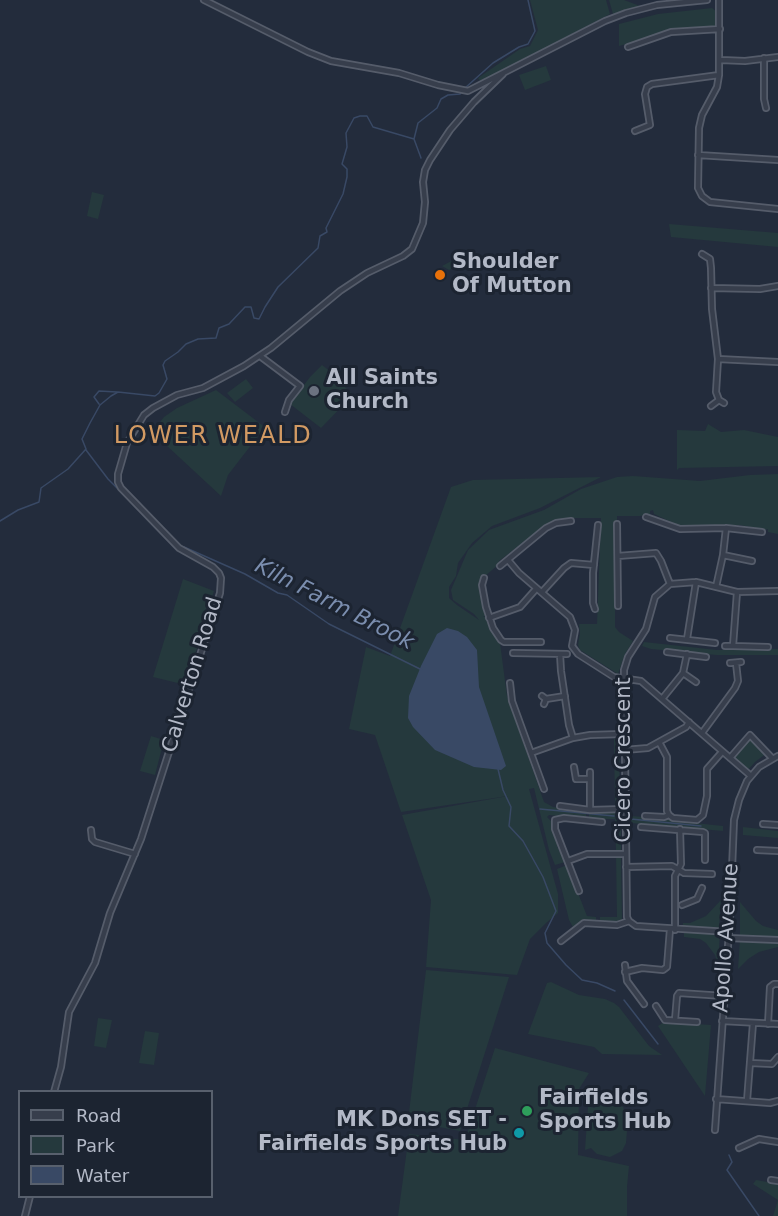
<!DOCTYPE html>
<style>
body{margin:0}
#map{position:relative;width:778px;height:1216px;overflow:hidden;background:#232c3c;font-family:"DejaVu Sans",sans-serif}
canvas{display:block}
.legend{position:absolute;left:18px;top:1090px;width:195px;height:108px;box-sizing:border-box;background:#1c2431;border:2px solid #58606d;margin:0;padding:8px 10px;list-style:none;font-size:18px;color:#b3b9c7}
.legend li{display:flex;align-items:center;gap:12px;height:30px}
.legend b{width:30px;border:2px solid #58606d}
</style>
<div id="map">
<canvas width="778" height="1216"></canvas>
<ul class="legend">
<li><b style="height:8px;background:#373e4c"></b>Road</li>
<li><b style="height:16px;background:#25393d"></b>Park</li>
<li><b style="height:16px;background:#394965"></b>Water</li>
</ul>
</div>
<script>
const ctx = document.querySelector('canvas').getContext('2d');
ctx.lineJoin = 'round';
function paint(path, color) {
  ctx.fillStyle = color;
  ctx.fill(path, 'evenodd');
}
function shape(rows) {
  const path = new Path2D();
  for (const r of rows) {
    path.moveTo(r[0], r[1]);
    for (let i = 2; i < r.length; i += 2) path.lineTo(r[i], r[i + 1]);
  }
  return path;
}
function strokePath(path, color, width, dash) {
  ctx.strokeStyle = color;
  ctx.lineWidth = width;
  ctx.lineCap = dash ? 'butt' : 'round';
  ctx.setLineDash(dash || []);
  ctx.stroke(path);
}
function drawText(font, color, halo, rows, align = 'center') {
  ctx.font = font + ' "DejaVu Sans",sans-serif';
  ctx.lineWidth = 6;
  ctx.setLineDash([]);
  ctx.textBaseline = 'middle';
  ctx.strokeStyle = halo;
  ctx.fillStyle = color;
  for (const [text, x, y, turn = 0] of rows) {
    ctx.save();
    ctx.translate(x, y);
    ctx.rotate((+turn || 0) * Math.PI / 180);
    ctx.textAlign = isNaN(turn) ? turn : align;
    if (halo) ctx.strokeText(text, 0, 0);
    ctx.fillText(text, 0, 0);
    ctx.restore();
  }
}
paint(shape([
 [530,0,606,0,610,14,481,82,478,78,520,49,530,46,538,30],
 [609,0,624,0,640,6,613,14],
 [712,8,717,12,717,25,711,29,671,32,619,46,619,24,658,14],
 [546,66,551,80,525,90,519,75],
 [92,192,104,195,98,219,87,216],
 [669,224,778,233,778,247,671,237],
 [481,255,485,258,483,260,471,268,465,260,449,270,442,266,459,257,464,257,466,260],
 [322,365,344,382,342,384,353,395,321,428,290,404,310,377],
 [246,379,253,388,235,402,227,393],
 [216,390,266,428,262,431,228,475,221,496,152,432,164,417,177,408],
 [708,424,721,432,744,430,778,437,778,466,679,468,677,470,677,430,705,431],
 [778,474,778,534,768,532,768,529,765,530,740,525,682,527,654,514,653,510,650,511,650,514,640,516,617,516,618,606,615,607,615,627,619,632,633,641,625,654,618,674,580,650,578,645,580,633,579,624,597,624,601,518,572,518,557,520,546,525,534,537,530,537,499,561,498,565,485,576,482,586,488,614,483,617,485,617,500,643,507,696,544,802,553,807,586,811,586,819,549,815,547,817,552,822,552,829,559,843,557,846,565,862,555,865,549,850,534,788,529,789,558,894,558,913,546,923,530,939,517,975,426,967,431,900,402,815,508,796,401,812,375,735,349,729,366,647,390,656,451,487,473,480,601,477,540,508,492,526,472,543,458,563,456,576,449,587,449,598,457,605,479,620,474,614,453,600,451,590,468,550,489,530,544,510,581,489,617,477,633,476,700,481,750,475],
 [183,579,214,591,186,685,153,677],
 [644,642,717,650,778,649,778,655,717,655,651,649,642,646],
 [151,736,164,740,155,775,140,771],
 [750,737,767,753,755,762,747,771,731,758],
 [614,739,619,739,620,806,615,806],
 [589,812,621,812,621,850,616,850,615,819,589,819],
 [631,816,673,819,676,821,723,826,723,831,631,823],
 [743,827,778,831,778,838,743,835],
 [616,855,621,856,622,920,617,922,600,922,600,917,617,917],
 [567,865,587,916,596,917,596,922,583,921,573,927,569,920,557,869],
 [721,900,719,928,683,927,683,923,690,923,706,916],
 [740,902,756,921,763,926,778,930,778,937,740,935],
 [684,931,720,933,718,965,715,955,706,943,700,939,684,937],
 [740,939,778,942,778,947,759,952,748,959,738,969],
 [426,970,509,977,460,1131,408,1121],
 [551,982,579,995,605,999,614,1003,619,1007,649,1046,662,1055,602,1054,594,1047,528,1034,547,983],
 [98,1018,112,1020,106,1048,94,1046],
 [664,1022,711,1025,705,1096,658,1026],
 [145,1031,159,1033,154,1065,139,1063],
 [495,1048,589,1073,579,1089,578,1155,629,1166,627,1187,627,1216,398,1216,409,1134,465,1140],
 [610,1101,623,1107,628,1118,626,1143,622,1151,610,1157,597,1154,591,1148,585,1150,588,1106,594,1108,603,1102],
 [756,1180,778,1184,778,1216,773,1216,778,1200,753,1184]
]), '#25393d');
paint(shape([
 [447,628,458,631,467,637,477,650,479,687,506,766,501,770,474,767,435,750,413,727,408,718,409,696,421,666,437,634]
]), '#394965');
strokePath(shape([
 [465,88,493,63,519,47,528,44,535,31,528,0],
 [421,158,414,139,418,123,437,108,441,99,448,95,460,94,462,91],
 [99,404,94,397,99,391,117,392],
 [86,450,108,479,138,509],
 [0,521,18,510,39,502,41,488,68,469,86,449,82,439,90,423,100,405,111,396,118,392,155,396,159,393,167,379,163,365,165,361,178,352,186,344,198,339,216,338,219,328,229,324,245,307,251,307,254,318,259,319,265,307,278,287,318,248,320,236,327,232,326,228,343,194,347,177,347,169,342,164,347,147,346,133,354,118,360,116,367,116,373,127,414,139],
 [184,547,245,574,278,593,287,595,329,624,422,670],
 [498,769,503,790,511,807,509,826,523,841,543,877,556,911,545,933,547,943,566,965,582,980,597,983,615,991],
 [540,809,614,816],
 [631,819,701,826],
 [624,1000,658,1044],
 [729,1155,732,1162,727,1170,759,1216]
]), '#394965', 1.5);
const minor = shape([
 [204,0,308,52,331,61,399,73,438,85,468,91,605,21,626,13,657,5,707,0],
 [719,0,719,75,717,87,702,115,699,128,698,188,702,196,710,202,778,209],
 [628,47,671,32,720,29],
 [764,58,764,99,766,108],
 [721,60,745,61,778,57],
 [635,131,650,125,645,94,647,87,652,84,719,75],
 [698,155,778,160],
 [702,254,710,259,711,268,712,309,718,359],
 [711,288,760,289,778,286],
 [260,356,300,386,289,400,285,412],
 [724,403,719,400,716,392,718,359,778,362],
 [711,406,719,400],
 [646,517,680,529,726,528,723,555],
 [617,524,618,606],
 [726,528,762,532],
 [618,556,656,553,661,561,670,584],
 [508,560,519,573,570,617,575,630,572,646,578,654,614,677,641,681,751,776],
 [500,566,546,528,556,523,571,521],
 [484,578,482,585,486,607,493,628,501,640,504,642,541,642],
 [716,587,723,555,752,561],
 [542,592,564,568,571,563,594,565],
 [595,609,593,603,593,573,598,525],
 [489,618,520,607,536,589],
 [670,638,715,643],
 [687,639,696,582],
 [725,646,733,646,737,592],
 [733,646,768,647],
 [667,652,706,657],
 [513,653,567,654],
 [560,654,561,671,569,725,573,738],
 [730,663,741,662],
 [683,673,696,682],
 [510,683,512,701,544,789],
 [542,696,546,699,544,704],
 [546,699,565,696],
 [662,699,683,673,687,654],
 [702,733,735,688,738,681,736,663],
 [659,742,667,757,667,811,669,815,673,818,697,820,703,815,707,796,707,769,722,752],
 [624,750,648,748,686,727,689,722],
 [531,753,573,738,590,735,623,734],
 [730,758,750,735,772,758],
 [574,767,576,779,590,779],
 [590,772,590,810],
 [560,806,590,810,625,809],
 [645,816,664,817,669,815],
 [763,824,778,825],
 [641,827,703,832,705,833,705,860],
 [91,830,92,839,95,842,135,854],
 [757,850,778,851],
 [568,861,587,854,626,854],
 [626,867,672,866,684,873,712,874],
 [579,891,555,829,555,820,564,818,602,822],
 [682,905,697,899,702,888],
 [675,930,675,876,681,864,680,829],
 [729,932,636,926,629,921,627,917,624,670,628,657,646,629,655,597,670,584,696,582,737,592,778,591],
 [728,938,778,940],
 [561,941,584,923,617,925,629,921],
 [625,965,627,981,644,1004],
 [625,972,642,968,663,970,667,967,670,929],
 [656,1006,665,1020,697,1022],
 [675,1020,677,996,679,993,724,996],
 [722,1021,778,1024],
 [768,1024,770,987,774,984,778,984],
 [750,1063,772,1064,778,1057],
 [54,1092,61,1067,69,1012,95,963,110,913,141,839,220,593,221,578,219,573,213,567,179,548,121,488,118,482,118,474,127,443,144,415,153,408,177,395,203,388,244,366,271,348,340,291,367,273,403,256,412,249,423,223,425,202,423,182,425,170,430,160,450,130,474,102,503,74],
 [716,1099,770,1103,778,1101],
 [747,1101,753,1023],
 [715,1130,730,918,734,820,739,800,747,781,759,767,778,756],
 [739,1148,759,1139,778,1142],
 [771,1180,778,1181],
 [25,1216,30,1196]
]);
strokePath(minor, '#555c6a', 8);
strokePath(minor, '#373e4c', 4.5);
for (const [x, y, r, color] of [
 [440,275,6,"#e8710a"],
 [314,391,6,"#6b7280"],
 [527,1111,6,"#2e9e5b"],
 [519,1133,6,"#0f9aa8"]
]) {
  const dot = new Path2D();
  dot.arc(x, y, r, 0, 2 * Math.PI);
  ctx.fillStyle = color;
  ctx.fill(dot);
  strokePath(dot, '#1c2431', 2);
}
drawText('bold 21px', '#b3b9c7', '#1c2431', [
 ["Shoulder",452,263],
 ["Of Mutton",452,287],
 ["All Saints",326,379],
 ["Church",326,403],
 ["Fairfields",539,1099],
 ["Sports Hub",539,1123],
 ["MK Dons SET -",507,1121,"right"],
 ["Fairfields Sports Hub",507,1145,"right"]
], 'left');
drawText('21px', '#b3b9c7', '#1c2431', [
 ["Calverton Road",193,675,-73],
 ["Cicero Crescent",625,760,-90],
 ["Apollo Avenue",727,938,-86]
]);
drawText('italic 22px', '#7b8eaf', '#1c2431', [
 ["Kiln Farm Brook",334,605,27]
]);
ctx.letterSpacing = '1.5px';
drawText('24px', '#d29a63', '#1c2431', [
 ["LOWER WEALD",213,437]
]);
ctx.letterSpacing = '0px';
</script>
